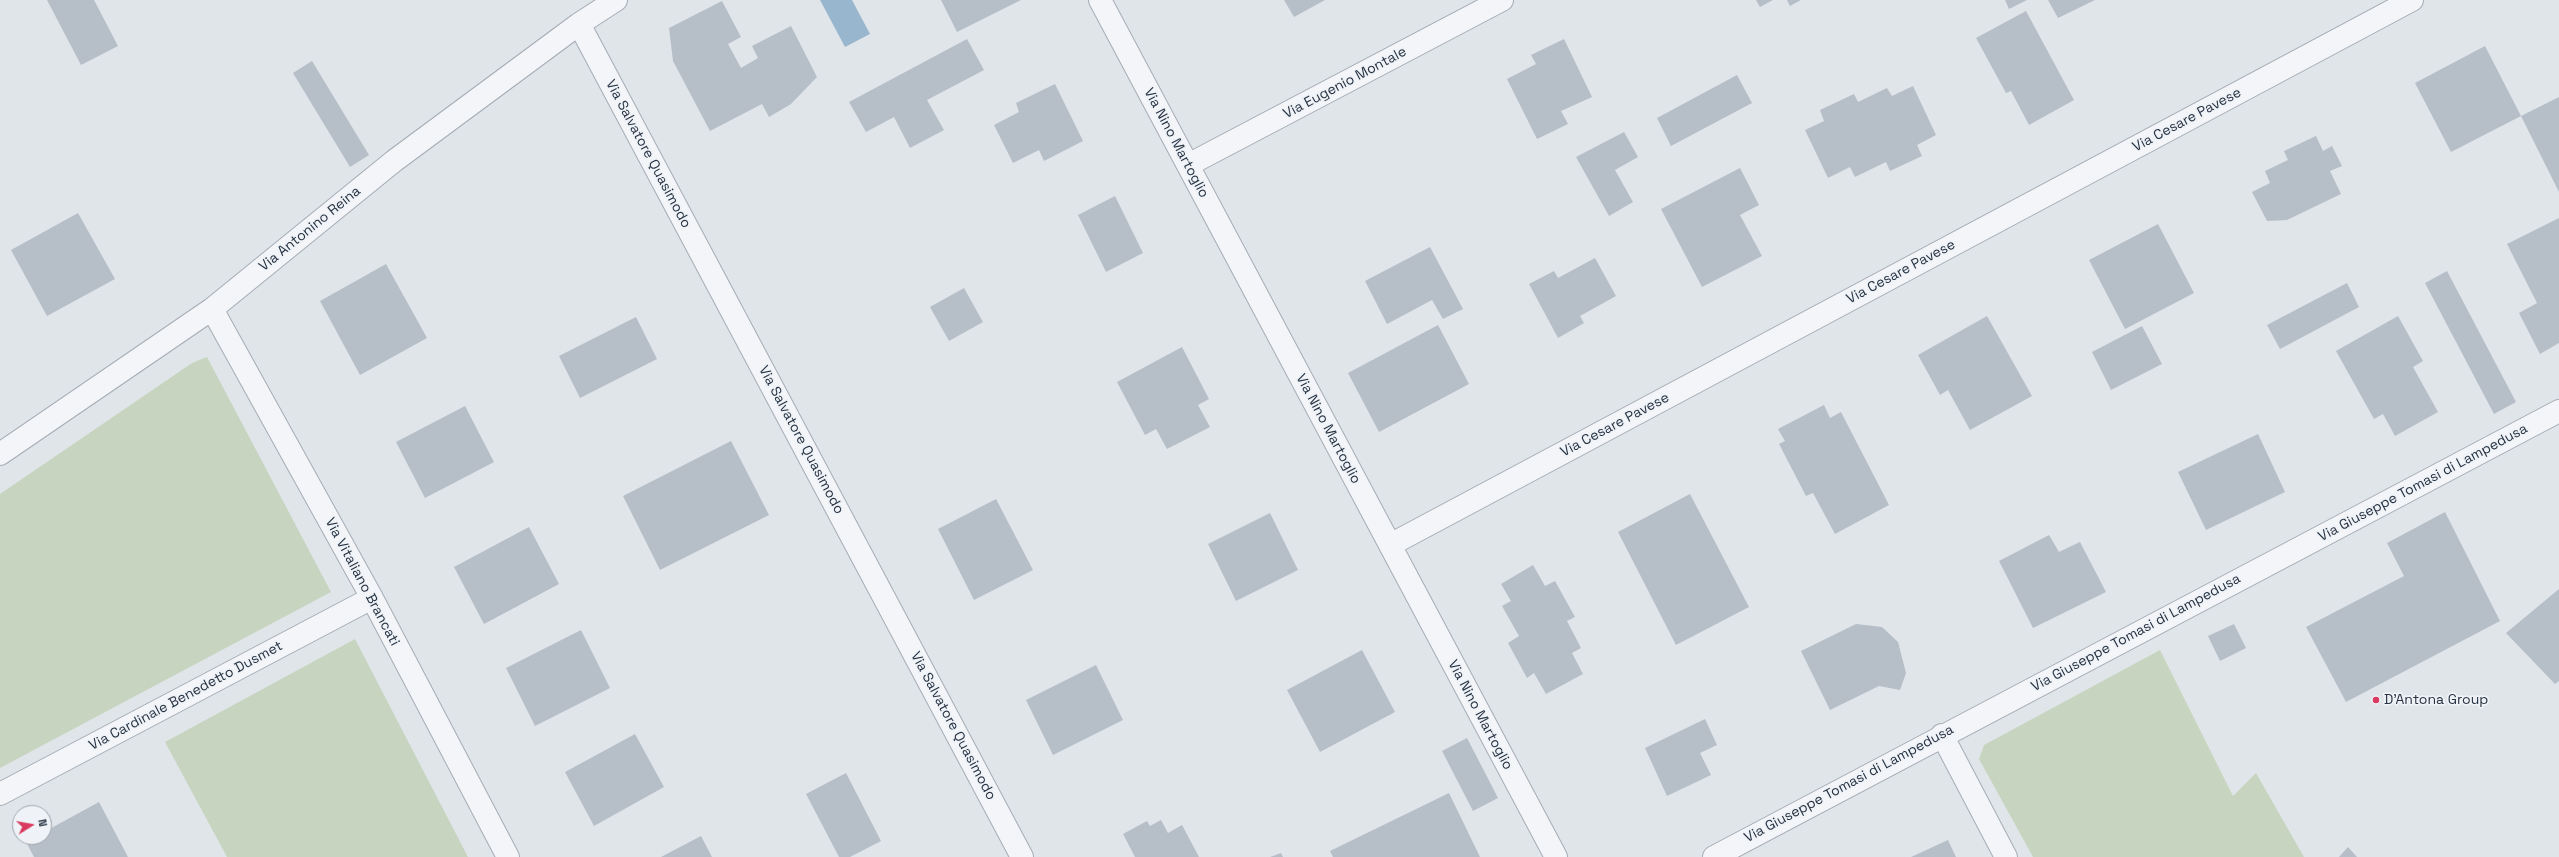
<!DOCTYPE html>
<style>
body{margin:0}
#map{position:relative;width:2559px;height:857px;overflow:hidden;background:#e0e5ea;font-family:"Space Grotesk",sans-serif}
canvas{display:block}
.north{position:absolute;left:12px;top:805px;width:40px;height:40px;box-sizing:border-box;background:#eff3f7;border:1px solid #9fa6af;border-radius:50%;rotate:79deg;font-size:11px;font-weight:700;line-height:16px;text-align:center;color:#273343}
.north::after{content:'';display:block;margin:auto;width:14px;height:18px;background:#da3a5f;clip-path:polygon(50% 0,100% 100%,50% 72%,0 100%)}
</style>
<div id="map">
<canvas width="2559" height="857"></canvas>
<div class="north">N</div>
</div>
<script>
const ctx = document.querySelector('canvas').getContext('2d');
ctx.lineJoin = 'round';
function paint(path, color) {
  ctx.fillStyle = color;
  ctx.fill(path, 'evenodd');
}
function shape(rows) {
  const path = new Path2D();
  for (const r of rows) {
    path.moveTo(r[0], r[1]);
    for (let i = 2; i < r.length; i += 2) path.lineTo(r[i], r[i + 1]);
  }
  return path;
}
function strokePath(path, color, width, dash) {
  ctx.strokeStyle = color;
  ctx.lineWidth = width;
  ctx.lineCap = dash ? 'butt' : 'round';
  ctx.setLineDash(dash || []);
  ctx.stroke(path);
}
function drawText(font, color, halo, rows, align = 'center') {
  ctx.font = font + ' "Space Grotesk",sans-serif';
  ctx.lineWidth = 3.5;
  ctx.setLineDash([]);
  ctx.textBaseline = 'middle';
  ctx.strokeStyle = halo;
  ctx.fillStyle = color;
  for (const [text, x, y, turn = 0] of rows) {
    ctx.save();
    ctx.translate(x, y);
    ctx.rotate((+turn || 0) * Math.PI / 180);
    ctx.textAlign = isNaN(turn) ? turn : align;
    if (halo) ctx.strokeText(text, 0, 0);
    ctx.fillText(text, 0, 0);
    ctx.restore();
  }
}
paint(shape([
 [207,357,331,592,0,768,0,494,192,363],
 [355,639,468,857,227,857,165,742],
 [2160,650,2233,796,2256,773,2304,857,2033,857,1979,759,1984,745]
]), '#c7d5c0');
paint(shape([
 [820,0,852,0,870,34,845,47]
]), '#98b6cd');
paint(shape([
 [47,0,94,0,118,46,81,65],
 [941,0,1021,0,957,32],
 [1284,0,1325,0,1294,17],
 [1756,0,1773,0,1760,7],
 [1787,0,1801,0,1790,6],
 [2005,0,2027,0,2009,9],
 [2048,0,2095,0,2058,18],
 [722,1,741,37,728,44,741,68,758,58,752,46,791,26,817,77,791,104,769,117,762,104,710,131,673,61,669,28],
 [2026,11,2074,100,2029,125,2011,91,2006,93,1976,38],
 [967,39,984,70,927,100,944,130,910,148,894,117,866,132,849,102],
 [1564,39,1592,97,1561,111,1568,124,1537,139,1507,79,1536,64,1531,55],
 [2485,46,2521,116,2559,97,2559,192,2521,116,2451,152,2415,83],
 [312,61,369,155,350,167,293,73],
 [1737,75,1752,103,1671,146,1657,118],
 [1055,84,1083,141,1044,161,1039,150,1013,163,994,125,1019,112,1016,103],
 [1913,86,1936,135,1917,145,1922,156,1890,171,1886,162,1855,177,1850,167,1828,178,1805,130,1824,121,1820,110,1854,94,1858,102,1887,88,1892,96],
 [1624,132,1638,157,1615,170,1633,202,1609,216,1576,157],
 [2316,136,2323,151,2332,146,2342,166,2330,171,2341,194,2287,220,2267,221,2252,192,2270,183,2265,171,2288,160,2284,151],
 [1740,168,1759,205,1740,215,1762,256,1702,287,1661,209],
 [1115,196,1143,253,1106,272,1078,215],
 [78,213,115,279,47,316,11,250],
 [2559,218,2559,343,2540,354,2519,313,2537,303,2507,244],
 [2158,224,2194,293,2125,329,2089,260],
 [1430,247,1463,309,1443,319,1432,300,1387,324,1365,281],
 [1595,258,1616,296,1580,316,1584,323,1558,338,1529,284,1554,271,1558,278],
 [386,264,427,338,360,375,320,301],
 [2447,271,2516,402,2494,414,2425,283],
 [2347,283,2359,307,2280,349,2267,325],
 [964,288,983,322,949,341,930,307],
 [1987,316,2032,396,1970,430,1948,390,1940,395,1918,355],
 [2398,316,2423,361,2413,367,2438,412,2395,436,2383,414,2374,419,2336,351],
 [636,317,657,359,580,398,559,356],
 [1438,325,1469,384,1379,432,1348,373],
 [2142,326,2162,364,2111,390,2092,352],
 [1182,347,1209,399,1198,405,1210,427,1167,449,1156,429,1145,435,1117,382],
 [1824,405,1830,418,1841,412,1889,505,1835,534,1813,493,1806,496,1779,444,1785,441,1778,429],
 [465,406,494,462,425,498,396,442],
 [2258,434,2285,492,2206,530,2178,472],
 [731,441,769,515,660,570,623,496],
 [1690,494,1749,607,1676,645,1618,532],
 [996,499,1033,570,974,600,938,529],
 [2445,512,2500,621,2346,702,2306,627,2404,576,2387,543],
 [1270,513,1298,570,1236,601,1208,544],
 [529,527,559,584,484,624,454,567],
 [2049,535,2059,552,2080,542,2106,592,2033,628,1999,561],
 [1533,565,1545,586,1555,581,1575,617,1567,621,1581,648,1572,653,1583,674,1546,694,1534,673,1527,678,1508,643,1519,636,1502,606,1511,601,1501,584],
 [2559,589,2559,681,2555,684,2506,633],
 [1856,624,1882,627,1898,642,1906,673,1900,690,1879,686,1830,710,1801,651],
 [2234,624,2246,648,2220,661,2208,636],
 [581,630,610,688,535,726,506,668],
 [1362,650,1395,712,1320,752,1287,690],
 [1096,665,1123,720,1053,755,1026,700],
 [1705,719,1717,745,1700,753,1711,775,1667,796,1645,748],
 [635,734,664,787,594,826,565,772],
 [1467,738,1498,798,1473,811,1442,751],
 [846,773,881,841,850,857,839,857,806,794],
 [1449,793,1480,857,1333,857,1330,851],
 [99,802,128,857,34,857,26,842,34,837,44,837,44,832],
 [1161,820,1168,833,1182,825,1199,857,1135,857,1123,834,1147,821,1150,826],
 [701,836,712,857,661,857],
 [1948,840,1956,857,1911,857],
 [2348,847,2357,857,2339,857],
 [1281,853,1283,857,1270,857]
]), '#b6bec8');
const minor = shape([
 [1100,0,1556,857],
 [579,24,1022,857],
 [1188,165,1502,0],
 [212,309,372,598,508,857],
 [0,454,212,309,394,161,579,24,616,0],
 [1390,545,2412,0],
 [1942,735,2006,857],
 [0,794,372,598],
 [1714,857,2559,411]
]);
strokePath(minor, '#a5acb5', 24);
strokePath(minor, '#f3f5f8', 22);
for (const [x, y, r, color] of [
 [2376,700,4,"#da3a5f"]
]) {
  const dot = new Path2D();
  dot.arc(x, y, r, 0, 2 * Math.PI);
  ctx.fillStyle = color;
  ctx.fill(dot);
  strokePath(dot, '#eff3f7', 1.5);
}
drawText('14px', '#273343', '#eff3f7', [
 ["Via Eugenio Montale",1345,83,-28],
 ["Via Cesare Pavese",2187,120,-28],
 ["Via Nino Martoglio",1176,143,62],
 ["Via Salvatore Quasimodo",648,154,62],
 ["Via Antonino Reina",310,229,-39],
 ["Via Cesare Pavese",1901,272,-28],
 ["Via Cesare Pavese",1615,425,-28],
 ["Via Nino Martoglio",1328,429,62],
 ["Via Salvatore Quasimodo",801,440,62],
 ["Via Giuseppe Tomasi di Lampedusa",2423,483,-28],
 ["Via Vitaliano Brancati",362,582,62],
 ["Via Giuseppe Tomasi di Lampedusa",2136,633,-28],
 ["Via Cardinale Benedetto Dusmet",186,696,-28],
 ["Via Nino Martoglio",1480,715,62],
 ["Via Salvatore Quasimodo",953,726,62],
 ["Via Giuseppe Tomasi di Lampedusa",1849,784,-28]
]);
drawText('14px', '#273343', '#eff3f7', [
 ["D'Antona Group",2384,700]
], 'left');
</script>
